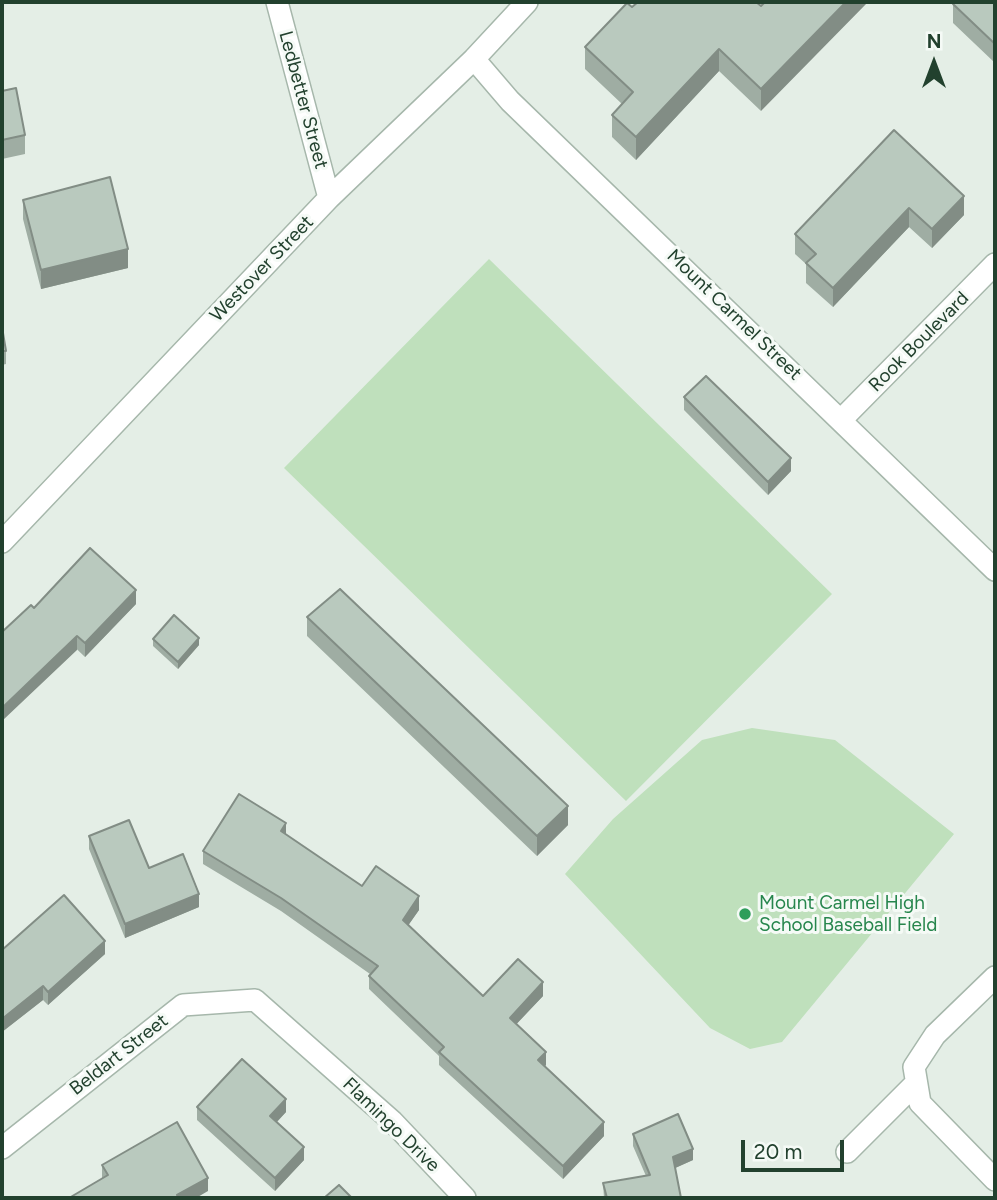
<!DOCTYPE html>
<style>
body{margin:0}
#map{position:relative;width:997px;height:1200px;overflow:hidden;background:#e4eee6;font-family:Figtree,sans-serif}
canvas{display:block}
.frame{position:absolute;inset:0;border:4px solid #22412e;pointer-events:none}
.north{position:absolute;left:899px;top:28px;width:70px;height:70px;-webkit-text-stroke:5px #f5faf6;paint-order:stroke;rotate:0deg;font-size:19px;font-weight:700;line-height:28px;text-align:center;color:#22412e}
.north::after{content:'';display:block;margin:auto;width:24px;height:32px;background:#22412e;clip-path:polygon(50% 0,100% 100%,50% 72%,0 100%)}
.scale{position:absolute;left:741px;top:1140px;width:103px;height:32px;box-sizing:border-box;border:4px solid #22412e;border-top:0;padding-left:9px;font-size:21px;line-height:24px;white-space:nowrap;color:#22412e;-webkit-text-stroke:5px #f5faf6;paint-order:stroke}
</style>
<div id="map">
<canvas width="997" height="1200"></canvas>
<div class="frame"></div>
<div class="north">N</div>
<div class="scale">20 m</div>
</div>
<script>
const ctx = document.querySelector('canvas').getContext('2d');
ctx.lineJoin = 'round';
function paint(path, color) {
  ctx.fillStyle = color;
  ctx.fill(path, 'evenodd');
}
function shape(rows) {
  const path = new Path2D();
  for (const r of rows) {
    path.moveTo(r[0], r[1]);
    for (let i = 2; i < r.length; i += 2) path.lineTo(r[i], r[i + 1]);
  }
  return path;
}
function strokePath(path, color, width, dash) {
  ctx.strokeStyle = color;
  ctx.lineWidth = width;
  ctx.lineCap = dash ? 'butt' : 'round';
  ctx.setLineDash(dash || []);
  ctx.stroke(path);
}
function drawText(font, color, halo, rows, align = 'center') {
  ctx.font = font + ' Figtree,sans-serif';
  ctx.lineWidth = 6;
  ctx.setLineDash([]);
  ctx.textBaseline = 'middle';
  ctx.strokeStyle = halo;
  ctx.fillStyle = color;
  for (const [text, x, y, turn = 0] of rows) {
    ctx.save();
    ctx.translate(x, y);
    ctx.rotate((+turn || 0) * Math.PI / 180);
    ctx.textAlign = isNaN(turn) ? turn : align;
    if (halo) ctx.strokeText(text, 0, 0);
    ctx.fillText(text, 0, 0);
    ctx.restore();
  }
}
paint(shape([
 [489,259,832,594,626,801,284,468],
 [752,728,835,740,954,834,782,1042,750,1049,710,1028,565,874,613,819,702,740]
]), '#bfe0bc');
const minor = shape([
 [277,2,329,198],
 [474,59,510,101,995,570],
 [842,419,995,264],
 [2,542,329,198,474,59,527,2],
 [995,977,935,1035,914,1067,920,1103,995,1180],
 [2,1148,183,1005,255,1000,392,1121,465,1198],
 [847,1152,915,1084]
]);
strokePath(minor, '#a6b7ab', 24);
strokePath(minor, '#fff', 21);
paint(shape([
 [995,2,995,63,953,23,953,4],
 [761,6,761,111,719,71,636,160,612,137,612,115,622,104,585,69,585,47,632,7],
 [2,91,25,135,25,154,2,159],
 [894,130,964,215,932,248,909,227,833,307,806,283,806,264,795,254,795,234],
 [23,200,128,268,41,289,23,219],
 [2,327,6,351,6,364,2,365],
 [684,397,791,471,768,495,684,410],
 [136,604,85,657,34,608],
 [307,617,568,825,537,856,307,636],
 [153,639,199,645,178,669,153,646],
 [286,835,362,886,419,910,408,925,483,996,543,996,516,1024,546,1065,545,1066,604,1136,563,1179,439,1065,439,1056,369,989,369,976,370,974,281,911,203,864,203,851],
 [89,836,149,868,199,907,125,938,89,849],
 [2,950,105,954,48,1005,43,1000,2,1032],
 [197,1107,286,1112,277,1122,304,1160,275,1191,197,1120],
 [633,1134,693,1160,675,1168,681,1198,604,1198,603,1183,646,1176,633,1146],
 [102,1165,208,1191,102,1178]
]), '#9fada3');
paint(shape([
 [846,2,868,2,761,111,761,89],
 [719,49,719,71,636,160,636,137],
 [964,196,964,215,932,248,932,229],
 [909,208,909,227,833,307,833,288],
 [128,249,128,268,41,289,41,270],
 [791,458,791,471,768,495,768,482],
 [136,590,136,604,85,657,85,643],
 [77,636,77,650,2,721,2,708],
 [199,638,199,645,178,669,178,662],
 [568,806,568,825,537,856,537,836],
 [286,823,286,836,281,831],
 [199,894,199,907,125,938,125,924],
 [419,896,419,910,403,933,403,920],
 [105,941,105,954,48,1005,48,992],
 [543,982,543,996,510,1031,510,1018],
 [43,986,43,1000,2,1032,2,1019],
 [546,1052,546,1065,538,1073,538,1060],
 [286,1099,286,1112,270,1129,270,1116],
 [604,1122,604,1136,563,1179,563,1166],
 [304,1147,304,1160,275,1191,275,1178],
 [693,1149,693,1160,673,1169,673,1157],
 [208,1178,208,1191,196,1198,177,1198,177,1195]
]), '#828d85');
const building = shape([
 [638,2,756,2,761,6,765,2,846,2,761,89,719,49,636,137,612,115,633,92,585,47,627,3,632,7,638,2],
 [955,2,995,2,995,44,953,4,955,2],
 [16,88,25,135,2,140,2,91,16,88],
 [894,130,964,196,932,229,909,208,833,288,806,263,816,254,795,234,894,130],
 [110,177,128,249,41,270,23,200,110,177],
 [2,327,6,351,2,351,2,327],
 [706,376,791,458,768,482,684,397,706,376],
 [90,548,136,590,85,643,77,636,2,708,2,632,31,605,34,608,90,548],
 [340,589,568,806,537,836,307,617,340,589],
 [174,615,199,638,178,662,153,639,174,615],
 [239,794,286,823,281,831,362,886,376,866,419,896,403,920,483,996,518,959,543,982,510,1018,546,1052,538,1060,604,1122,563,1166,439,1052,444,1047,369,976,378,966,281,898,203,851,239,794],
 [129,820,149,868,183,854,199,894,125,924,89,836,129,820],
 [64,895,105,941,48,992,43,986,2,1019,2,950,64,895],
 [242,1059,286,1099,270,1116,304,1147,275,1178,197,1107,242,1059],
 [678,1114,693,1149,673,1157,681,1198,607,1198,603,1183,650,1175,633,1134,678,1114],
 [177,1122,208,1178,177,1195,179,1198,69,1198,108,1175,102,1165,177,1122],
 [339,1185,352,1198,324,1198,339,1185]
]);
paint(building, '#b9c9be');
strokePath(building, '#828d85', 2);
for (const [x, y, r, color] of [
 [745,914,7,"#2e9e5b"]
]) {
  const dot = new Path2D();
  dot.arc(x, y, r, 0, 2 * Math.PI);
  ctx.fillStyle = color;
  ctx.fill(dot);
  strokePath(dot, '#f5faf6', 2.5);
}
drawText('19px', '#22412e', '#f5faf6', [
 ["Ledbetter Street",303,100,75],
 ["Westover Street",262,269,-46],
 ["Mount Carmel Street",734,315,44],
 ["Rook Boulevard",919,342,-45],
 ["Beldart Street",119,1055,-38],
 ["Flamingo Drive",391,1125,44]
]);
drawText('19px', '#27864d', '#f5faf6', [
 ["Mount Carmel High",759,903],
 ["School Baseball Field",759,925]
], 'left');
</script>
